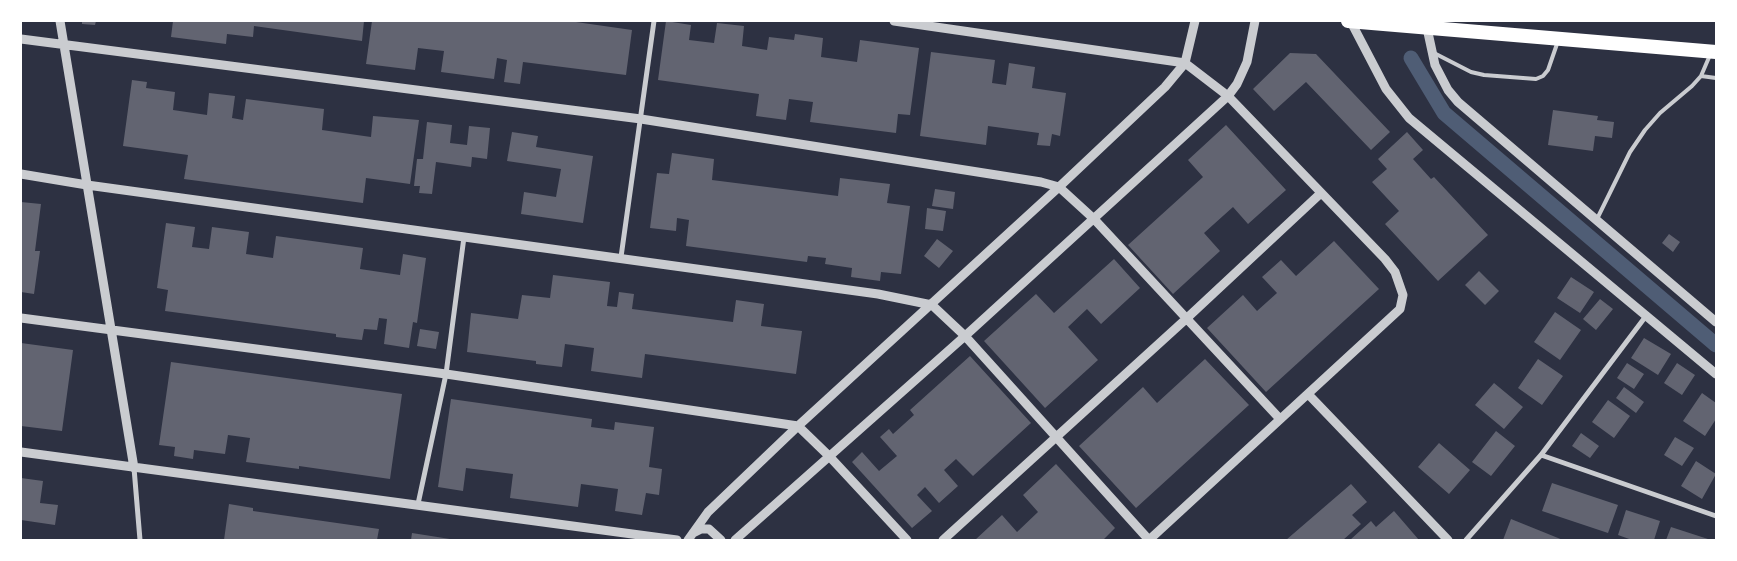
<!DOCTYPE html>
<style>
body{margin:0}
#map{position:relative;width:1737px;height:561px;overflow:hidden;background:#2d3142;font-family:"Exo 2",sans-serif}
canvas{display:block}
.frame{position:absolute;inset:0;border:22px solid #fff;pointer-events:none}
</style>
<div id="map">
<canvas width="1737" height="561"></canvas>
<div class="frame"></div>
</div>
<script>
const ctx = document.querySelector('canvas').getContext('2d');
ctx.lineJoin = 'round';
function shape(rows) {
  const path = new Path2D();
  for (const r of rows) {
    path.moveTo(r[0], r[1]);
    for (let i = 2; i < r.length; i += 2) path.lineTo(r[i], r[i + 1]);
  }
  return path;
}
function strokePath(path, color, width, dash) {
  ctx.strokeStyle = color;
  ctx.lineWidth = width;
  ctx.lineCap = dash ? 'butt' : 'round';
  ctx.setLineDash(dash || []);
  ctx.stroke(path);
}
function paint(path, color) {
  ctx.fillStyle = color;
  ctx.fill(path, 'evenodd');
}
strokePath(shape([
 [1411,58,1444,113,1716,345]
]), '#4f5d75', 15);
paint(shape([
 [82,21,96,21,95,25,82,24],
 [173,21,364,21,362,41,254,26,253,37,227,34,226,44,171,37],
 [372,21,569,21,632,30,626,75,523,62,520,84,504,82,507,60,497,58,494,79,441,72,444,51,418,48,415,70,366,64],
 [666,21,691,25,689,40,714,43,717,23,744,26,742,46,767,50,769,37,794,40,795,34,823,38,821,57,857,62,860,40,919,48,910,115,898,114,896,133,810,122,813,102,789,99,786,120,756,116,759,94,658,80],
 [931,52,995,60,992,83,1006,85,1009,63,1035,67,1032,88,1066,93,1060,136,1052,134,1050,146,1037,145,1039,133,988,126,986,145,920,136],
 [1290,53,1316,54,1390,132,1371,150,1306,82,1274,111,1253,89],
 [132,80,147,82,146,88,175,92,173,110,207,115,209,93,235,96,232,118,243,120,246,99,324,109,322,130,371,137,373,116,419,120,410,184,366,178,363,203,184,179,188,155,123,146],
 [1553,110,1598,116,1597,120,1614,122,1612,138,1595,136,1593,151,1548,145],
 [427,122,452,125,450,143,467,145,469,126,490,128,487,159,472,157,471,167,436,162,432,194,419,193,420,186,414,186,417,159,423,159],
 [1226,125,1286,190,1248,224,1233,207,1204,233,1220,251,1173,294,1128,245,1203,177,1188,160],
 [512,132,538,136,536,147,593,156,583,223,521,214,524,192,556,197,561,169,507,161],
 [1407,132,1423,150,1413,159,1431,179,1434,177,1488,235,1438,281,1385,224,1399,211,1372,182,1387,169,1378,159],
 [672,153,714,159,712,180,838,196,840,178,890,184,887,203,910,206,901,274,881,272,880,281,851,277,852,268,825,264,826,258,808,256,807,262,686,246,689,220,677,218,676,231,650,228,657,173,669,174],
 [935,189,955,192,953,209,932,206],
 [21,202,41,204,35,251,40,251,34,294,21,292],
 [927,208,946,211,943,231,925,229],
 [166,223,195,227,192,247,209,249,212,227,249,232,246,254,273,258,276,236,363,248,360,269,400,275,403,254,426,258,417,323,413,322,409,348,384,344,387,319,379,318,377,330,364,329,362,340,336,337,336,334,165,311,168,290,157,288],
 [1669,234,1680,242,1673,252,1662,243],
 [937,239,953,251,939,268,924,256],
 [1334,241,1379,289,1266,392,1207,328,1243,295,1257,311,1277,293,1262,277,1281,260,1296,276],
 [1114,259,1140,288,1101,324,1087,309,1068,327,1098,360,1045,408,984,341,1036,294,1054,313],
 [1479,271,1499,291,1485,305,1465,285],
 [553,275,610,282,607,306,617,307,619,292,634,294,632,309,733,322,736,300,764,304,761,326,802,331,796,374,645,354,642,378,591,371,594,348,565,344,562,367,536,364,536,361,467,352,471,313,518,319,522,295,550,298],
 [1571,277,1594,292,1580,313,1557,298],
 [1600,299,1613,309,1596,330,1583,319],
 [1555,312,1581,330,1560,360,1534,342],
 [420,329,439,332,436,349,417,346],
 [1644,338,1671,354,1658,375,1631,358],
 [21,343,73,350,62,431,21,426],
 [970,356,1031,423,973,476,956,459,944,470,958,486,939,503,925,487,917,495,932,511,912,528,852,462,862,452,879,471,897,456,880,437,889,429,893,434,914,415,910,410],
 [1205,359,1249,405,1136,508,1079,446,1143,387,1157,403],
 [1538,359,1563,376,1542,405,1518,388],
 [171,362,402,394,390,479,299,466,299,469,246,462,250,438,228,435,225,454,194,450,193,459,174,456,175,447,159,445],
 [1627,363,1644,374,1634,389,1617,378],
 [1677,363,1695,375,1682,395,1664,383],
 [1494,383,1523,407,1504,429,1475,405],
 [1624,387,1644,402,1636,413,1616,398],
 [1702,393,1716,403,1716,419,1705,436,1683,421],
 [451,399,592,419,591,427,614,430,615,422,654,427,649,467,662,469,659,495,646,493,642,515,615,511,618,489,581,484,578,507,510,498,513,474,466,468,463,491,438,487],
 [1608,400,1630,416,1614,438,1592,422],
 [1496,431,1515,446,1491,476,1472,462],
 [1581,433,1599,446,1590,458,1572,446],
 [1675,437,1694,448,1682,466,1664,455],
 [1439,443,1470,470,1449,494,1418,467],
 [1696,461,1716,474,1702,499,1681,486],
 [1056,464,1115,528,1103,540,975,540,1002,515,1017,532,1038,512,1023,495],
 [21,478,43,481,40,503,58,505,55,525,21,520],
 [1552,483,1618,505,1608,533,1542,511],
 [1351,484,1367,502,1352,515,1361,524,1343,540,1286,540],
 [229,504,253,508,253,511,379,529,377,540,224,540],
 [1626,510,1660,521,1654,540,1632,540,1618,535],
 [1394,511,1419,540,1350,540,1371,521,1376,527],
 [1511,519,1563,540,1503,540],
 [1671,527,1708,539,1708,540,1666,540],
 [412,533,450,539,450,540,411,540]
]), '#626471');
strokePath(shape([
 [1434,53,1471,72,1484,75,1536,79,1543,76,1548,70,1558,41],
 [1701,76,1716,78],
 [1597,219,1630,152,1645,130,1660,113,1692,86,1701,76,1710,55]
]), '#caccd0', 4);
strokePath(shape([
 [621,257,654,21],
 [1541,455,1716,516],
 [134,468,140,540],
 [418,504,446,374,464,237],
 [1466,540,1541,455,1646,316]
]), '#caccd0', 5);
strokePath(shape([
 [60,21,134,468],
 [894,21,1185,63,1228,96,1385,259,1395,272,1403,295,1400,309,1149,540],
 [1351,22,1386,89,1409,118,1716,374],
 [1427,28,1435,65,1448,90,1458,102,1716,322],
 [21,39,641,119,1041,182,1059,187,1094,219,1280,419],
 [21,174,87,185,878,294,932,305,965,336,1149,540],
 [21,318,446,374,798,426,829,456,907,540],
 [1308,394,1448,540],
 [21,452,677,540],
 [693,533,701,529,709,529,721,540],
 [688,540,708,512,798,426,1059,187,1165,87,1185,63,1195,21],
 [735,540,965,336,1228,96,1237,84,1247,62,1255,21],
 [943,540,1186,319,1321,193]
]), '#caccd0', 9);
strokePath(shape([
 [1348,21,1716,52]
]), '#fff', 14);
</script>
